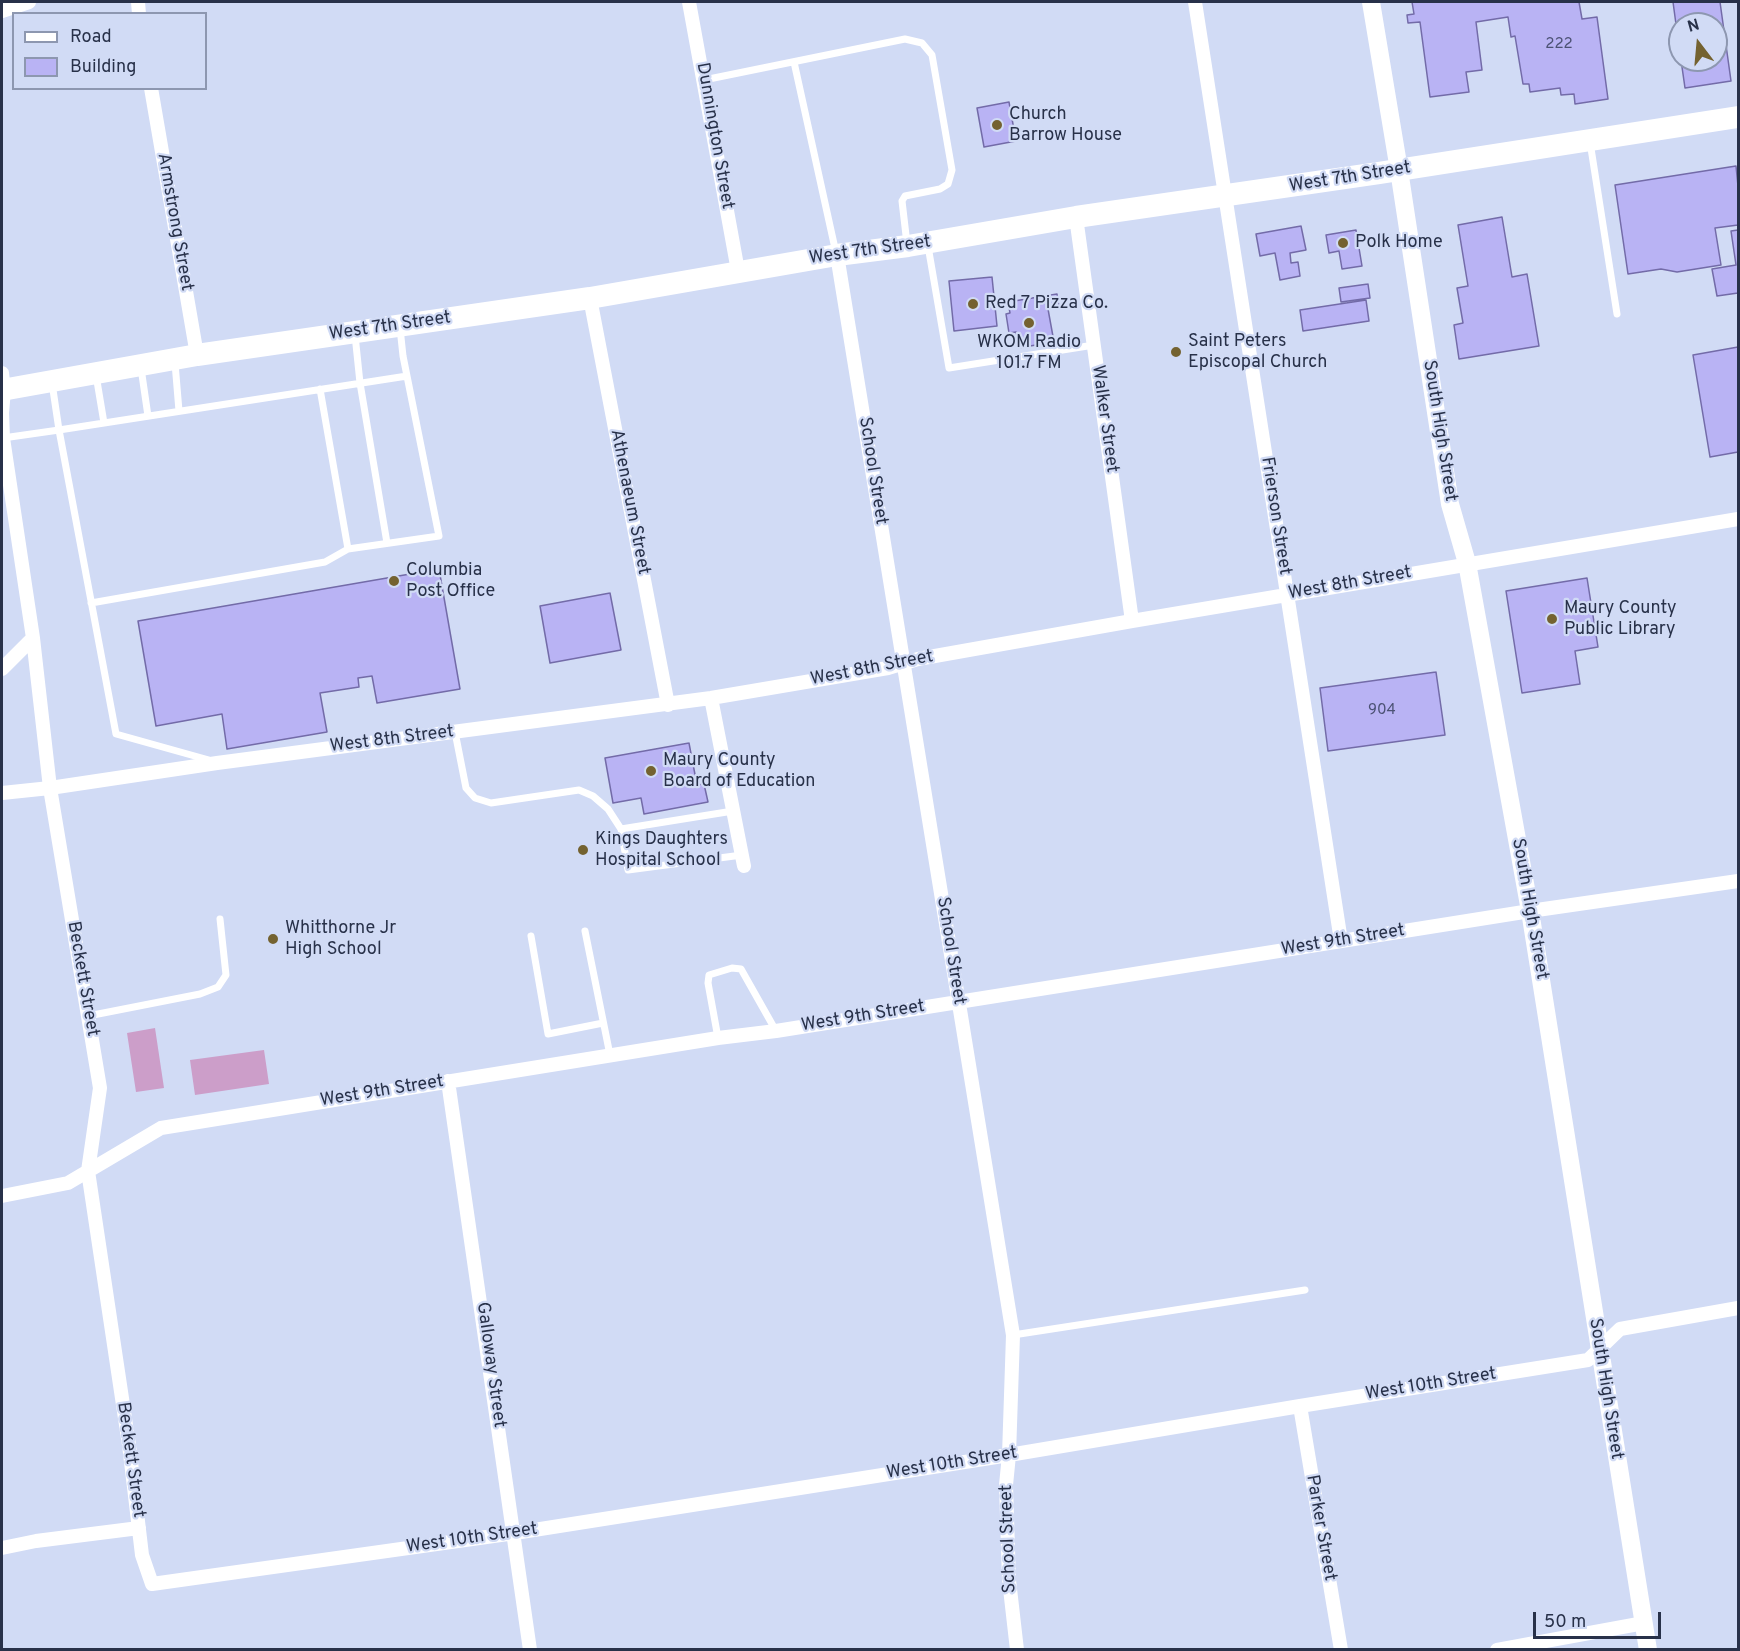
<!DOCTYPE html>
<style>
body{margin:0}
#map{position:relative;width:1740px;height:1651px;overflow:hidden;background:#d1dbf5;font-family:Overpass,sans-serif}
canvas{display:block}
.frame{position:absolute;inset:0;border:3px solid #283149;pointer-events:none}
.legend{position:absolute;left:12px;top:12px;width:195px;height:78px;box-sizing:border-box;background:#d1dbf5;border:2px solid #8d97b0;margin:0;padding:8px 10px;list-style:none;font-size:18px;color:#283149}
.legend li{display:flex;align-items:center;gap:12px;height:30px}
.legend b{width:30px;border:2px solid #8d97b0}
.north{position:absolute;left:1668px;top:12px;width:60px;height:60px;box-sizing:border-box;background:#d1dbf5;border:2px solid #8d97b0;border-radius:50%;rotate:344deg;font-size:16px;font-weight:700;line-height:24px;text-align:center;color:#283149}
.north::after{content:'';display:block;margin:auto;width:21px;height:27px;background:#746230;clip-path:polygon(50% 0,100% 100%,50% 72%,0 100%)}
.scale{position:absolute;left:1533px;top:1612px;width:128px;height:27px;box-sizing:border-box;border:3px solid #283149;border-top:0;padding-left:8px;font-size:18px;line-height:21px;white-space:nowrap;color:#283149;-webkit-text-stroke:4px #d1dbf5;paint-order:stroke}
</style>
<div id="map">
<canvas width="1740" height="1651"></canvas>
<div class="frame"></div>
<ul class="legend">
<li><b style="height:8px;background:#fff"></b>Road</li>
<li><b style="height:16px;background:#b9b3f4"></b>Building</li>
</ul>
<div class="north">N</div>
<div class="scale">50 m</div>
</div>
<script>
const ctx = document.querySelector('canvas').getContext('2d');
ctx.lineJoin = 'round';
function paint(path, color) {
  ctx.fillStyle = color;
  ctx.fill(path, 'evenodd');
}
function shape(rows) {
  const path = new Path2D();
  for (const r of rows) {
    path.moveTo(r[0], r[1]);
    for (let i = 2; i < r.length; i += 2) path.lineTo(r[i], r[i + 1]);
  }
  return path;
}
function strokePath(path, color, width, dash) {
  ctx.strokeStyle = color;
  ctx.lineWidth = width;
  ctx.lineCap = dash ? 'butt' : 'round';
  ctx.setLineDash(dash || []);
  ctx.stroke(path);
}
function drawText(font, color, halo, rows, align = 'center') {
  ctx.font = font + ' Overpass,sans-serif';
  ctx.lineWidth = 4.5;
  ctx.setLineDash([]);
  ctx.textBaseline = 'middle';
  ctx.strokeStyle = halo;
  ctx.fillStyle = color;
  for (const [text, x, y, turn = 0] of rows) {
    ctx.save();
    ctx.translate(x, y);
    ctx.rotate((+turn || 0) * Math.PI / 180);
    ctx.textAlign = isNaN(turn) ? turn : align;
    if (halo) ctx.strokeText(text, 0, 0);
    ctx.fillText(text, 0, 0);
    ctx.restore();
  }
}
paint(shape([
 [155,1028,164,1088,136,1092,127,1033],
 [264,1050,269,1084,195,1095,190,1060]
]), '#cc9ec9');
const building = shape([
 [1412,2,1579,2,1582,19,1597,17,1608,99,1575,104,1574,94,1561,95,1560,88,1530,92,1529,84,1523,84,1515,36,1511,37,1508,17,1476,22,1482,70,1466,72,1469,92,1430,97,1420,22,1408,23,1407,15,1414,14,1412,2],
 [1673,2,1720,2,1731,81,1685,88,1681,60,1716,60,1716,24,1680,24,1680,54,1673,2],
 [1009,102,1016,141,984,147,977,108,1009,102],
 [1736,166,1738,186,1738,225,1715,228,1721,265,1677,272,1661,269,1628,274,1615,185,1736,166],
 [1502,217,1512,277,1527,274,1539,346,1459,359,1454,325,1463,323,1457,288,1468,286,1458,225,1502,217],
 [1301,226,1306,250,1290,253,1291,263,1298,262,1300,276,1280,280,1275,253,1260,256,1256,234,1301,226],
 [1356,230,1362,266,1342,269,1339,251,1329,253,1326,235,1356,230],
 [1738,230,1738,293,1717,296,1712,269,1736,265,1731,231,1738,230],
 [992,277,997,326,954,331,949,281,992,277],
 [1368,284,1370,298,1341,302,1339,288,1368,284],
 [1057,294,1059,307,1048,309,1054,342,1018,348,1016,332,1009,333,1006,314,1010,313,1008,302,1057,294],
 [1366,300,1369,321,1303,331,1300,310,1366,300],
 [1738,347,1738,452,1710,457,1693,355,1738,347],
 [439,569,460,689,377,703,372,676,358,678,359,687,320,693,327,732,227,749,222,714,156,726,138,621,439,569],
 [1587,578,1598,647,1575,651,1580,684,1522,693,1506,591,1587,578],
 [610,593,621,650,550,663,540,606,610,593],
 [1436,672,1445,735,1328,751,1320,688,1436,672],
 [689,743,697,785,704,784,708,802,644,814,641,798,613,803,605,758,689,743]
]);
paint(building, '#b9b3f4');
strokePath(building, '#736ba8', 1.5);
strokePath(shape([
 [794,62,836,253],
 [704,80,905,39,922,43,932,55,952,170,948,184,940,189,905,196,902,201,907,244],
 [1590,142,1617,314],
 [928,246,949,368,1094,345],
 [355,335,360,383,387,543],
 [175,363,179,411],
 [141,368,148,416],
 [96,375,104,423],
 [52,383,59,430,407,376],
 [320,389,348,549,439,536,403,356,400,328],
 [3,438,59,430,116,734,209,760],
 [91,603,325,562,348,549],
 [455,732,466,788,475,798,491,803,579,790,593,796,608,809,621,829,628,870,742,855],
 [621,829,733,811],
 [585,931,610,1055],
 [531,936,548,1034,603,1023],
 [88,1016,200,994,218,987,226,975,220,919],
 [718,1038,708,983,709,975,732,968,741,969,776,1031],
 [1013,1335,1305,1290]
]), '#fff', 7);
strokePath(shape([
 [138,2,139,14],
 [689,2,738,271],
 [1195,2,1341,941],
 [2,11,29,2],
 [151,88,197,355],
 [1076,217,1132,621],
 [837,255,1013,1335,1009,1455,1006,1485,1009,1580,1017,1650],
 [590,298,668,705],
 [2,373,4,390,2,413,3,438,33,638,50,788,100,1088,88,1171,129,1445,142,1555,152,1584,515,1533,1009,1455,1300,1406,1588,1360,1620,1329,1738,1308],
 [2,669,33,638],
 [711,698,744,866],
 [2,793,50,788,217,763,711,698,888,668,918,659,1132,621,1738,519],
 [448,1081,530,1650],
 [2,1196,68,1183,161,1128,718,1038,776,1031,1530,911,1738,881],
 [1300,1406,1341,1650],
 [2,1548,36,1541,139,1528],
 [1497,1650,1644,1623]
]), '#fff', 14);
strokePath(shape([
 [1371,2,1399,170,1450,504,1467,563,1530,911,1648,1650]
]), '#fff', 18);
strokePath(shape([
 [2,390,197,355,590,298,837,255,908,246,1076,217,1379,173,1738,117]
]), '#fff', 22);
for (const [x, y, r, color] of [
 [997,125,6,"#746230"],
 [1343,243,6,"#746230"],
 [973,304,6,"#746230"],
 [1029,323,6,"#746230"],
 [1176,352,6,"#746230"],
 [394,581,6,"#746230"],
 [1552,619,6,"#746230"],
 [651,771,6,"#746230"],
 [583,850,6,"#746230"],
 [273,939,6,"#746230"]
]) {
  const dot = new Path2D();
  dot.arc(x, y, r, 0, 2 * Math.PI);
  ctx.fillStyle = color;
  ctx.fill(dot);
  strokePath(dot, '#d1dbf5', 2);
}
drawText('15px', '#4c5274', null, [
 ["222",1559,45],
 ["904",1382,711]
]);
drawText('18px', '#283149', '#d1dbf5', [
 ["Church",1009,115],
 ["Barrow House",1009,136],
 ["Polk Home",1355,243],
 ["Red 7 Pizza Co.",985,304],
 ["Saint Peters",1188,342],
 ["Episcopal Church",1188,363],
 ["WKOM Radio",1029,343,"center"],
 ["101.7 FM",1029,364,"center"],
 ["Columbia",406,571],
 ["Post Office",406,592],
 ["Maury County",1564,609],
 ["Public Library",1564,630],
 ["Maury County",663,761],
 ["Board of Education",663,782],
 ["Kings Daughters",595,840],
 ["Hospital School",595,861],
 ["Whitthorne Jr",285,929],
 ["High School",285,950]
], 'left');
drawText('18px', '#283149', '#d1dbf5', [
 ["Dunnington Street",714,136,80],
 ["West 7th Street",1350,178,-9],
 ["Armstrong Street",174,222,80],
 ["West 7th Street",870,251,-8],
 ["West 7th Street",390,327,-8],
 ["Walker Street",1104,419,82],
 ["South High Street",1439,431,81],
 ["School Street",872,471,81],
 ["Athenaeum Street",629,502,79],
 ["Frierson Street",1275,516,81],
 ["West 8th Street",1350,584,-10],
 ["West 8th Street",872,669,-11],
 ["West 8th Street",392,740,-7],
 ["South High Street",1529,909,80],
 ["West 9th Street",1343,941,-9],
 ["School Street",950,951,81],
 ["Beckett Street",82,979,80],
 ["West 9th Street",863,1017,-9],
 ["West 9th Street",382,1092,-9],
 ["Galloway Street",490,1365,82],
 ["West 10th Street",1431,1385,-9],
 ["South High Street",1605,1389,81],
 ["Beckett Street",130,1460,82],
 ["West 10th Street",952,1464,-9],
 ["Parker Street",1320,1528,80],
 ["West 10th Street",472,1539,-8],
 ["School Street",1009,1539,-92]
]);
</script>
